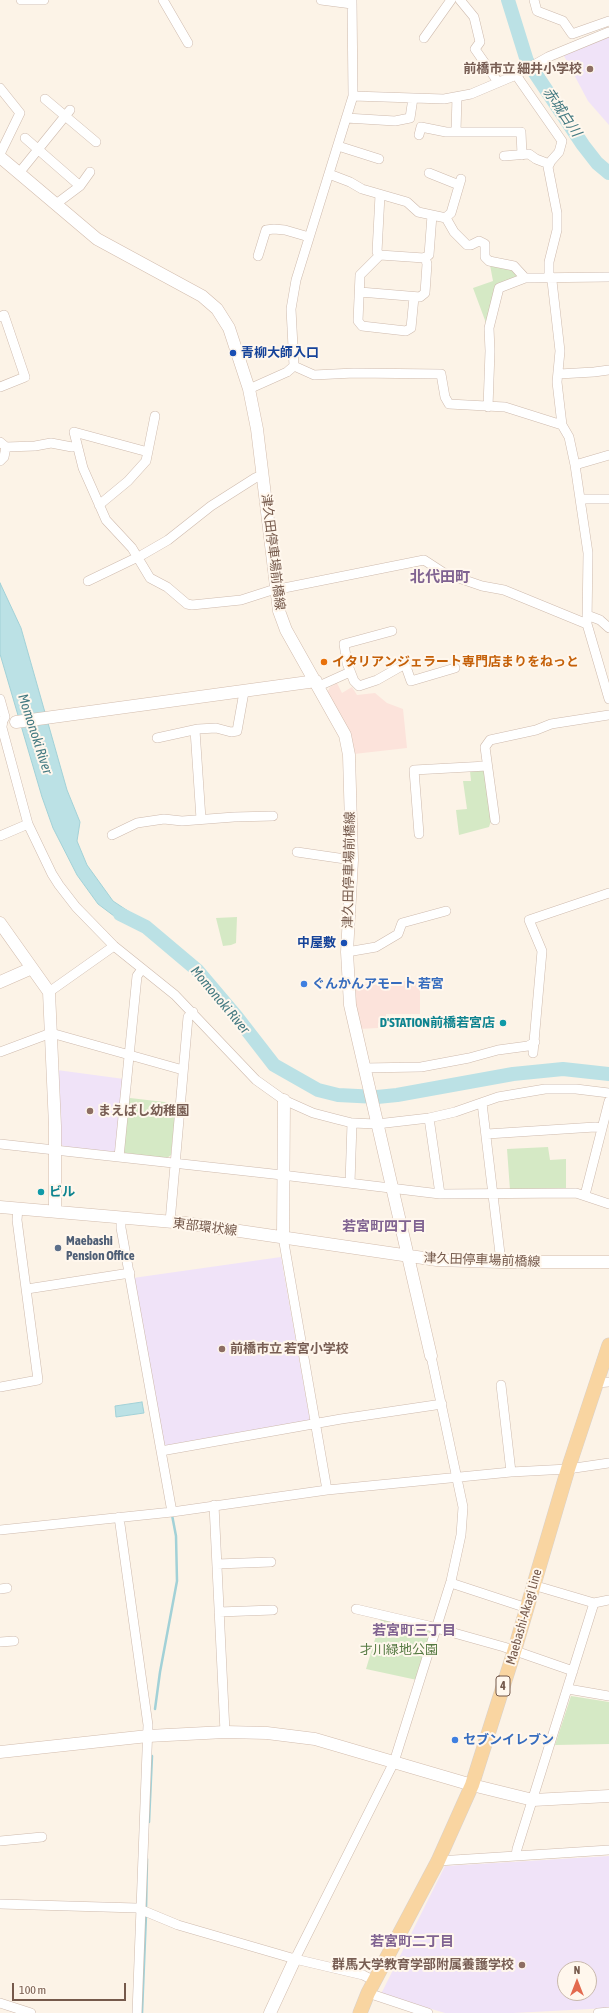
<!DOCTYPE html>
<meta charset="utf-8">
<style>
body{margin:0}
#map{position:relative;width:609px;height:2013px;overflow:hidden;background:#fcf3e7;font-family:"Asap Condensed",sans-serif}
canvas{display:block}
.north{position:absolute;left:557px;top:1961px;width:40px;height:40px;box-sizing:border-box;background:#fff7ed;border:1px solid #c8b8ac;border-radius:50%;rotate:0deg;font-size:11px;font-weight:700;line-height:16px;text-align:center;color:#75594b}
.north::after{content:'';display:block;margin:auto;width:14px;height:18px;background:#e36a4f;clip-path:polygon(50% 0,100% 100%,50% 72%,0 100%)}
.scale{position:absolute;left:12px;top:1983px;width:114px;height:18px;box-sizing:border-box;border:2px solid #75594b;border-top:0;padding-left:5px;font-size:12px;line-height:14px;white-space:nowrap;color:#75594b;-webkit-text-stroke:3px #fff7ed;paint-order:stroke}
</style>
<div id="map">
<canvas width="609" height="2013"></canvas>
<div class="north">N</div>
<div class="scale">100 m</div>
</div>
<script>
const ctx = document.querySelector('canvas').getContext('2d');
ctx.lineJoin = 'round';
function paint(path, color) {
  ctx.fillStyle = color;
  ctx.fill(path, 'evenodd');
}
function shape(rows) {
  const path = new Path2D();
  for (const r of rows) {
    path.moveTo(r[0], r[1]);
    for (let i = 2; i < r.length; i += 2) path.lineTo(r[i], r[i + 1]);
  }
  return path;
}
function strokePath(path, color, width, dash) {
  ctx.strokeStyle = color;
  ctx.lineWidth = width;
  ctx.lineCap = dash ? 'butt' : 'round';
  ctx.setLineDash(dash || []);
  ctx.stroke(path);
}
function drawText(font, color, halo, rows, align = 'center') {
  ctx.font = font + ' "Asap Condensed","Noto Sans JP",sans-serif';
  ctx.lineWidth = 4;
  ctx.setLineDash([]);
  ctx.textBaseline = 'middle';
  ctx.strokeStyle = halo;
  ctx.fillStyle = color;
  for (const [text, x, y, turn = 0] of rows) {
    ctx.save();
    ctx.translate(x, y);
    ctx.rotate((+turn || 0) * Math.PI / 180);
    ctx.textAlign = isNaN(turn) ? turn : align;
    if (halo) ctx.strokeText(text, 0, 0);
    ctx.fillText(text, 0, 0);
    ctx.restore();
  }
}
paint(shape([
 [337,683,342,693,352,687,357,695,375,693,387,703,403,709,407,748,354,754,327,693,330,687],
 [404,981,420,981,420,1014,386,1014,386,1022,378,1023,378,1028,359,1029,352,983,382,985]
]), '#fce3db');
paint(shape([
 [609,36,609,125,588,101,563,54],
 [57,1070,124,1079,117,1150,113,1152,64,1147,60,1143],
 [281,1257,310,1420,163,1446,133,1278],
 [609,1856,609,2008,513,2013,445,2013,381,1994,445,1866],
 [565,1969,589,1969,589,1993,565,1993]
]), '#f0e3f8');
paint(shape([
 [490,265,508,267,522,278,497,287,486,323,473,288,493,281],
 [486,770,492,818,489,827,459,835,456,810,467,809,463,781,471,781,470,771],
 [237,917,236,943,231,945,223,946,216,918],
 [130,1098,173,1103,176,1106,171,1155,167,1158,125,1153,122,1149,127,1102],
 [548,1147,550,1160,566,1159,566,1190,510,1190,507,1149],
 [381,1619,432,1632,417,1680,366,1669],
 [571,1696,609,1702,609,1744,555,1745]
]), '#d5e9c5');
const water = shape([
 [0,583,21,628,67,790,80,822,77,841,87,865,113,901,149,925,118,919,98,904,77,875,53,828,42,797,0,654,0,583],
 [142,1402,144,1413,116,1417,115,1406,142,1402]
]);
paint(water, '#bbe1e5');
strokePath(water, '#a2d1d7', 1);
strokePath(shape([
 [155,1709,160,1672,177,1581,176,1536,172,1515],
 [149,1822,152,1756],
 [146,1910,147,1859],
 [142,2013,146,1915]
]), '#a2d1d7', 2.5);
strokePath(shape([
 [508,0,527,61,583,145,597,163,609,173],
 [120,914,146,927,197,970,236,1016,274,1065,318,1090,338,1095,377,1097,397,1095,513,1074,563,1069,609,1074]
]), '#bbe1e5', 14);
const street = shape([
 [21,0,44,0],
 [163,0,188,43],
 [321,0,352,4],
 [352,0,353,96,296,280,291,309,294,366,314,375,354,373,441,374,445,397,449,404,505,407,562,425],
 [460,0,474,17,480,42,475,49,498,82],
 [534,0,537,11,563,21,572,34,609,21],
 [424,38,451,0],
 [516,75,562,141,559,152,551,161,548,167,557,213,557,230,549,262,549,277,552,281,560,351,557,382,562,425,569,437,575,465,588,553,587,624,609,699],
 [0,88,20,113,0,154],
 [353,96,444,99,471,94,516,75,548,57,609,32],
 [45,99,96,142],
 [346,118,395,121,410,118,413,98],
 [456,131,457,97],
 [419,135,421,127,446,132,521,132,522,155],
 [25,138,80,186],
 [338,146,379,159],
 [504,156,529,154,536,159,549,164],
 [19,173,70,110],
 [429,173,459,185],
 [329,174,350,182,362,189,407,202,418,212,446,218,454,232,467,245,471,245,479,241,485,244,485,257,489,261,514,266,525,278],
 [380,195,377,252,380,255,424,258,429,255,432,215],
 [56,204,80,186,90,172],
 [445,218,451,213,461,179],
 [380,255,360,275,358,321,362,326,406,331,411,328,414,297],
 [258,256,266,230,274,229,285,230,309,237],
 [360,292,420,297,425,293,427,264,425,257],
 [0,317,4,315,25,377,0,387],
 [559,374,594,372,609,370],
 [249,389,287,372,294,366],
 [488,407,490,351,489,328,499,288,525,278,609,277],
 [0,442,6,447,35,446,51,443,72,447,77,446],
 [148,452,74,432,83,468,106,520,132,548,150,578,167,587,187,604,192,605,241,600,269,591,424,560,444,573,482,586,504,590,587,624],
 [0,461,4,457,6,447],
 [575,465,609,455],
 [580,499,609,499],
 [99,505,128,481,146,461,155,416],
 [88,581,142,555,168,540,211,506,255,478,263,475],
 [587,615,600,620,609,628],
 [392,631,344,644,347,663,354,681,359,686,377,680,405,664,411,681,455,668],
 [319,686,350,672],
 [0,699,5,717,1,724,28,824,52,874,59,885,76,907,114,946,175,995,256,1080,284,1100,313,1113,336,1119,352,1123,377,1124,429,1118,455,1112,498,1097,545,1089,576,1089,609,1093],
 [195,730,201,819],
 [157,738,198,729,216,728,231,732,237,731,244,692],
 [495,820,485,747,490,740,536,730,551,724,609,715],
 [419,834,414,770,487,766],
 [112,835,137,823,164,819,182,821,234,817,273,816],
 [0,836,28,824],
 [297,852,352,860],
 [347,952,376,947,398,934,402,923,446,911],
 [49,992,114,946],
 [0,1052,51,1033,183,1070],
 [533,1053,542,951,529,920,609,893],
 [364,1068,421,1067,469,1058,498,1050,528,1046,535,1042],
 [482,1103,501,1262],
 [429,1118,440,1194],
 [487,1134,595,1127,602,1128],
 [0,1144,282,1175,440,1194,576,1193,609,1204],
 [119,1157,137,976,142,969],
 [350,1183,352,1123],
 [585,1195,609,1101],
 [121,1217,121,1228,172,1512],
 [170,1222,188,1017,193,1012],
 [283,1237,327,1490],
 [27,1289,130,1273],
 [597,1383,609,1382],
 [501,1385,511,1472],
 [0,1387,38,1380,17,1220,18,1208],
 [161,1451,341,1419,442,1404],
 [214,1505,225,1732],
 [119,1517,148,1725,137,2013],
 [0,1530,172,1512,327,1490,511,1472,568,1469,609,1463],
 [217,1564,271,1562],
 [451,1581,454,1584,527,1608],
 [533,1585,594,1603,609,1600],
 [0,1589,7,1588],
 [356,1609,429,1626,504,1647,573,1671],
 [219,1612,273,1610],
 [0,1642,14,1641],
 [568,1689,609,1696],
 [0,1841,42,1837],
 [516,1856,517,1849,594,1603],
 [438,1861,609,1850],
 [0,1904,137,1908,178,1925,295,1959,363,1975,375,1981],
 [295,1959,394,1762,451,1581,461,1535,463,1507,431,1356],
 [368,1993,428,2013],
 [0,2003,31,2013],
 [598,2013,609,2012]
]);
const secondary = shape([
 [0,157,97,239,202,296,217,309,229,328,249,389,257,429,279,611,286,630,345,735,349,755,352,860,347,952,350,1005,431,1356],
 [16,722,316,681],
 [0,724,1,724],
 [0,923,49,992,55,1126,55,1211],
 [0,982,32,968],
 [0,1207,185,1223,437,1260,501,1262,609,1262],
 [283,1237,284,1100],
 [0,1752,148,1736,225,1732,267,1733,315,1739,472,1785,533,1800,609,1796],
 [270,2013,295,1959]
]);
const primary = shape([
 [360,2013,368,1993,438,1861,472,1785,514,1652,568,1469,609,1345]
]);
strokePath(street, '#cebaad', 10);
strokePath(secondary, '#d2bcad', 13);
strokePath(primary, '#d8d1cd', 15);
strokePath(street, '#fff', 9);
strokePath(secondary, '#fff', 12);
strokePath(primary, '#f9d5a1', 14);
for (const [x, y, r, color] of [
 [590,69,4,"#8d6e63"],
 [233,353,4,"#1a4fb4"],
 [324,662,4,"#e8710a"],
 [344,943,4,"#1a4fb4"],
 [304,984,4,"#3f7fe0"],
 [503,1023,4,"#0f9aa8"],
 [90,1111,4,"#8d6e63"],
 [41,1192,4,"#0f9aa8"],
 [58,1248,4,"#5c6f8a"],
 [222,1349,4,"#8d6e63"],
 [455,1740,4,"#3f7fe0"],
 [522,1965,4,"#8d6e63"]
]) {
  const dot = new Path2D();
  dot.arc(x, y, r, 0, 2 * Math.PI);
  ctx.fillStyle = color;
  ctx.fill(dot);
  strokePath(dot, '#fff7ed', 1.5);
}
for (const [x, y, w] of [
 [503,1686,14]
]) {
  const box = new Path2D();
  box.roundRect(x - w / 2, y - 10, w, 20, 3);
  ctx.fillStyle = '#fff7ed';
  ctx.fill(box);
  strokePath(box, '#75594b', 1);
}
drawText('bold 12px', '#75594b', null, [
 ["4",503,1686]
]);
drawText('bold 13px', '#785e54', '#fff7ed', [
 ["前橋市立 細井小学校",582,69],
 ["まえばし幼稚園",98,1111,"left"],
 ["前橋市立 若宮小学校",230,1349,"left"],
 ["群馬大学教育学部附属養護学校",514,1965]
], 'right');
drawText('bold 13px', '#164399', '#fff7ed', [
 ["青柳大師入口",241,353],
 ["中屋敷",336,943,"right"]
], 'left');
drawText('13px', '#75594b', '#fff7ed', [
 ["津久田停車場前橋線",273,552,83],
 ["津久田停車場前橋線",349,870,-89],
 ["東部環状線",205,1227,7],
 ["津久田停車場前橋線",482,1260,2],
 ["Maebashi-Akagi Line",524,1617,-74]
]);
drawText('bold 13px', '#c56008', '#fff7ed', [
 ["イタリアンジェラート専門店まりをねっと",332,662]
], 'left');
drawText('bold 13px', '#366cbe', '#fff7ed', [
 ["ぐんかんアモート 若宮",312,984],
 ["セブンイレブン",463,1740]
], 'left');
drawText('bold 13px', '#0d838f', '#fff7ed', [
 ["D'STATION前橋若宮店",495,1023],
 ["ビル",49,1192,"left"]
], 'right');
drawText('bold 13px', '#4e5e75', '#fff7ed', [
 ["Maebashi",66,1241],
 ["Pension Office",66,1256]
], 'left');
drawText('13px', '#567a43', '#fff7ed', [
 ["才川緑地公園",399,1650]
]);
drawText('italic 14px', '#437981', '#fff7ed', [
 ["赤城白川",562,112,56],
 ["Momonoki River",35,734,72],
 ["Momonoki River",220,1000,50]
]);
drawText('bold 14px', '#806391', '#fff7ed', [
 ["若宮町四丁目",384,1227],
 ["若宮町三丁目",414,1631],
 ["若宮町二丁目",412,1942]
]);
drawText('bold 15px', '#806391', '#fff7ed', [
 ["北代田町",440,577]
]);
</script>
